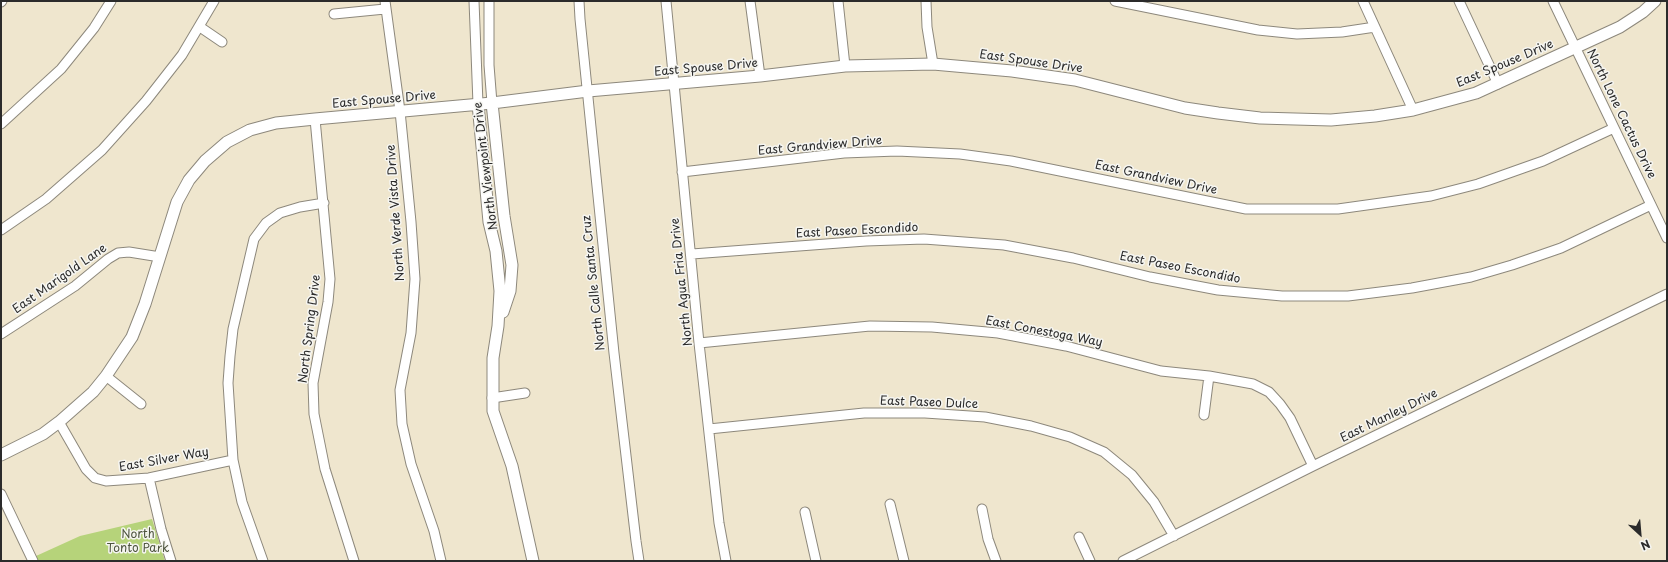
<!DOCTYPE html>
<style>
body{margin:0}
#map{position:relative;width:1668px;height:562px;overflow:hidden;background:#efe6ce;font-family:"Playpen Sans",sans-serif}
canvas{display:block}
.frame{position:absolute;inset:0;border:2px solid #2b2b2b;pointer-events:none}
.north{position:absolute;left:1620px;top:514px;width:40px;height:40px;-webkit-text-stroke:3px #f6f6f2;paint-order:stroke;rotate:154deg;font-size:11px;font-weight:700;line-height:16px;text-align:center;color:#2b2b2b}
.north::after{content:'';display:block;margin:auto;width:14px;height:18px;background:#2b2b2b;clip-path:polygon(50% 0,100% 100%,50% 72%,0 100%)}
</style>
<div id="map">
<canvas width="1668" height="562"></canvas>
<div class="frame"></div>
<div class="north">N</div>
</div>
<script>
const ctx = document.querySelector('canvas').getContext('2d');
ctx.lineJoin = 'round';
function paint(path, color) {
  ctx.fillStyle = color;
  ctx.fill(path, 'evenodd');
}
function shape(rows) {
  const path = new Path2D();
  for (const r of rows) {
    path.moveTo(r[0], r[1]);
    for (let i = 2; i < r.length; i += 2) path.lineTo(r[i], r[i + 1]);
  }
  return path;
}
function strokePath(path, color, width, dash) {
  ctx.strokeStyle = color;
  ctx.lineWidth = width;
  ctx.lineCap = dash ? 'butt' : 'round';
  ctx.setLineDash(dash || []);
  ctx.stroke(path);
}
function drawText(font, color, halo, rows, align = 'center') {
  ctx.font = font + ' "Playpen Sans",sans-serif';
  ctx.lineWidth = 3;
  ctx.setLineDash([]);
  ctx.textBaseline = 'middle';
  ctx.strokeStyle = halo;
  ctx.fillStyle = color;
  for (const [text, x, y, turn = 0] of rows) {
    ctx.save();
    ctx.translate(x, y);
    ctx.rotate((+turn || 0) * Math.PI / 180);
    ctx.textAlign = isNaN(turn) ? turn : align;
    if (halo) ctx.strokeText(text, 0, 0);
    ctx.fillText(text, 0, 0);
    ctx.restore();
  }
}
paint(shape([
 [152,519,165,561,38,561,36,556,80,536]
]), '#b6d37a');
const minor = shape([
 [385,1,400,111,411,222,415,279,411,333,400,390,402,424,411,464,434,531,441,561],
 [474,1,478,104],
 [489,1,489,65,492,103],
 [579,1,580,19,614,353,636,541,639,561],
 [666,1,699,343,719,523,726,561],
 [750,1,760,76],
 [838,1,845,66],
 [926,1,927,27,933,64],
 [1115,1,1258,30,1297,34,1342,32,1375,27],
 [1363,1,1413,110],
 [1459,1,1498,84],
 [1553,1,1667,238],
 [1,2,2,1],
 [334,14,385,9],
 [200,27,222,42],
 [315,119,330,279,328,302,313,383,314,414,325,469,354,561],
 [1,124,61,69,94,28,111,1],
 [682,172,844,153,897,151,960,154,1011,161,1246,209,1338,209,1431,196,1478,184,1543,161,1614,128],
 [1,230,46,199,102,150,146,101,182,55,214,1],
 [692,254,866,241,924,239,1004,245,1073,258,1150,277,1218,290,1282,296,1348,296,1412,288,1471,277,1512,265,1561,248,1651,205],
 [1,334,75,286,108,259,118,253,129,252,160,257],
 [699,343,870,326,932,327,998,333,1066,346,1161,371,1209,376,1253,384,1269,392,1280,404,1290,418,1313,466],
 [106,376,141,404],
 [492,398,525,393],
 [1204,415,1209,376],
 [59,422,86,469,95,478,106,481,149,478,233,460],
 [709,429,864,413,925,413,985,417,1031,426,1070,437,1104,452,1132,475,1154,502,1174,536],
 [149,478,161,529,171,561],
 [1,494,33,561],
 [890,504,904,561],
 [982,509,988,539,996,561],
 [805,512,816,561],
 [1079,537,1090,561],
 [263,561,242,502,233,460,228,383,230,356,233,329,254,239,266,223,280,213,300,207,324,203],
 [1123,561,1313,466,1667,294]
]);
const major = shape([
 [492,103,504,216,512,265,510,291,503,312],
 [478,104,489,222,496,251,500,291,498,326,493,358,493,411,512,466,533,561],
 [1,455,43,434,59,422,93,392,106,376,132,337,145,304,177,202,189,180,205,161,227,142,250,130,276,123,315,119,492,103,588,91,760,76,845,66,933,64,1012,71,1075,80,1185,108,1218,113,1260,118,1295,119,1331,120,1375,116,1413,110,1476,93,1620,27,1643,12,1655,1]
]);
strokePath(minor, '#8d887c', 11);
strokePath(major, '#8d887c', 13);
strokePath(minor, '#fff', 9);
strokePath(major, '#fff', 11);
drawText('12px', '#2b2b2b', '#f6f6f2', [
 ["East Spouse Drive",1031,62,8],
 ["East Spouse Drive",1505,64,-23],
 ["East Spouse Drive",706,68,-5],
 ["East Spouse Drive",384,100,-5],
 ["North Lone Cactus Drive",1621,114,64],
 ["East Grandview Drive",820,146,-5],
 ["North Viewpoint Drive",486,166,-97],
 ["East Grandview Drive",1156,178,12],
 ["North Verde Vista Drive",396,213,-94],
 ["East Paseo Escondido",857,231,-3],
 ["East Paseo Escondido",1180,268,11],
 ["East Marigold Lane",60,279,-35],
 ["North Agua Fria Drive",682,282,-96],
 ["North Calle Santa Cruz",594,283,-96],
 ["North Spring Drive",310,329,-83],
 ["East Conestoga Way",1044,332,11],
 ["East Paseo Dulce",929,403,2],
 ["East Manley Drive",1389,416,-26],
 ["East Silver Way",164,460,-10]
]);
drawText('12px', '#4e553f', '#f6f6f2', [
 ["North",138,535],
 ["Tonto Park",138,549]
]);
</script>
